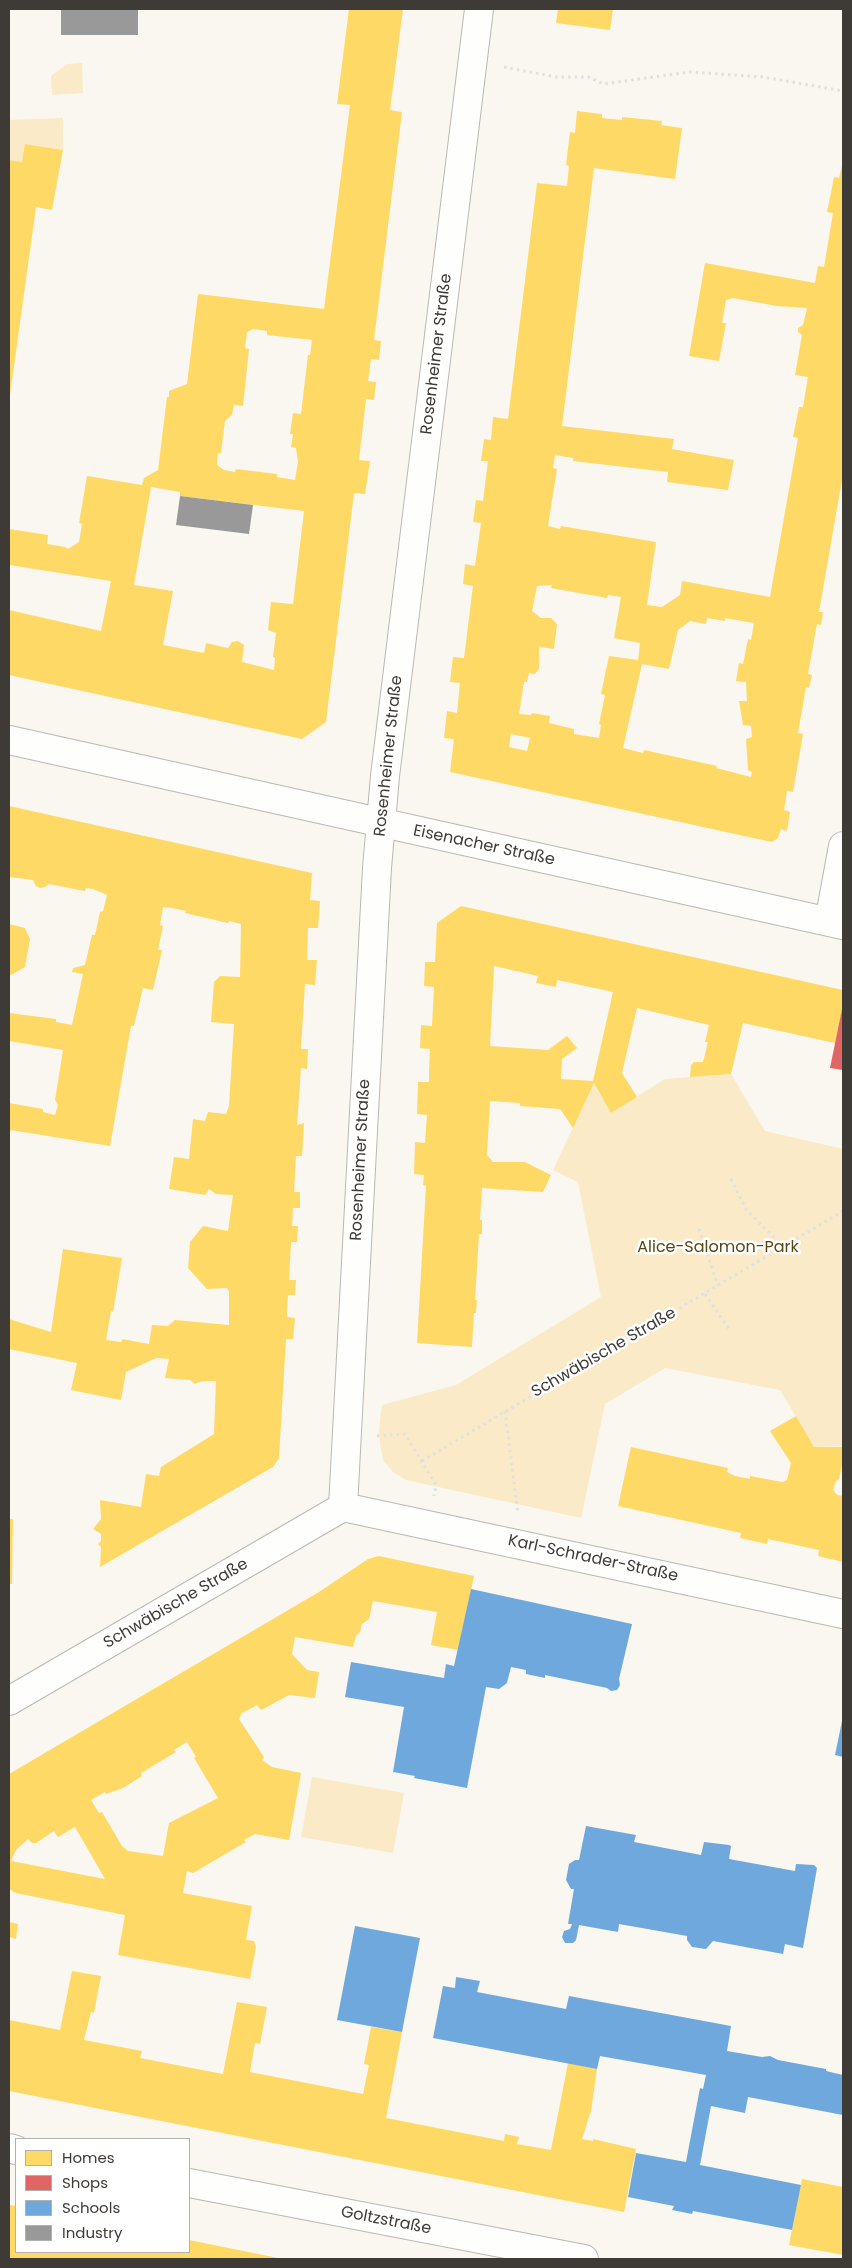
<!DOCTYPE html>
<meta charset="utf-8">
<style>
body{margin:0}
#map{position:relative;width:852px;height:2268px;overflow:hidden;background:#f9f7f0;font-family:Poppins,sans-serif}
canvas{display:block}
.frame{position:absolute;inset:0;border:10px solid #3e3b37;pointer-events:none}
.legend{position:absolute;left:15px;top:2138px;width:175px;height:115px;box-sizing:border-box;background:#fff;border:1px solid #b2b1af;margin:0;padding:6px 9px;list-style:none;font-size:15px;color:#3e3b37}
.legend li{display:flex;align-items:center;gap:10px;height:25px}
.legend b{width:25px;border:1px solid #b2b1af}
</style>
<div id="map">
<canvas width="852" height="2268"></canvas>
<div class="frame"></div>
<ul class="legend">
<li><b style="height:14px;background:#ffd966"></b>Homes</li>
<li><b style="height:14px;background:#e06666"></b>Shops</li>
<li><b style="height:14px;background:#6fa8dc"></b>Schools</li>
<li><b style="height:14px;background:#999"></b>Industry</li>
</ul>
</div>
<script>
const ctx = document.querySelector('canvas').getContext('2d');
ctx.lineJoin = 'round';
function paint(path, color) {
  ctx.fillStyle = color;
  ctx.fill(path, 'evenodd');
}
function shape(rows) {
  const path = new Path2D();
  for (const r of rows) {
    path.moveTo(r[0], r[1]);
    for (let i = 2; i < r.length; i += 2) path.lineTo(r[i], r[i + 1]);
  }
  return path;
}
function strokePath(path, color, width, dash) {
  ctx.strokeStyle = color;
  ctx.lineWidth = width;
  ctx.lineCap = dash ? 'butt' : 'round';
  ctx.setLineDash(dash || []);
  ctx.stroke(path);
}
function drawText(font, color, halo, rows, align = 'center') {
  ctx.font = font + ' Poppins,sans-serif';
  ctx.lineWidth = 5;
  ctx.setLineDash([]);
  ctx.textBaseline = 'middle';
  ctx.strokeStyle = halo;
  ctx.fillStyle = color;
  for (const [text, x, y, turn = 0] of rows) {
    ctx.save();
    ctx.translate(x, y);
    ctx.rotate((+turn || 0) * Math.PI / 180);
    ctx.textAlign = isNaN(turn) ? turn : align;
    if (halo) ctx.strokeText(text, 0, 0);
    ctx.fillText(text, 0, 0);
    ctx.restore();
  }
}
paint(shape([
 [82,63,83,93,52,95,51,76,67,64],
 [63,118,63,150,26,144,22,162,9,160,9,120],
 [731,1074,765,1131,843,1149,843,1446,814,1447,780,1390,665,1368,605,1404,581,1518,406,1480,393,1472,383,1460,380,1443,379,1430,382,1405,456,1385,601,1297,578,1182,553,1170,594,1083,611,1113,665,1079],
 [312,1777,404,1793,393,1853,301,1837]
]), '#faeac7');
paint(shape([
 [349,9,403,9,390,110,402,112,374,340,381,341,379,360,371,359,368,381,376,382,374,400,366,399,359,460,370,461,365,494,354,493,326,722,302,739,9,675,9,610,101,631,111,581,9,565,9,529,48,535,47,544,65,547,68,549,79,542,82,524,79,523,87,476,142,485,144,478,158,470,167,397,169,397,169,391,187,384,198,294,324,309,350,105,337,104],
 [253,329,267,331,267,335,312,340,310,355,308,355,301,414,293,413,290,434,293,434,291,447,296,448,298,462,295,480,277,477,277,474,236,469,235,472,224,470,217,465,218,453,221,453,225,421,232,415,234,405,243,406,249,349,245,348,247,332],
 [151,487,180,492,180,496,304,511,293,604,271,602,268,630,276,633,273,657,275,658,274,670,242,662,244,645,238,641,232,642,228,648,206,643,204,653,163,645,173,591,134,585],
 [558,9,613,9,610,30,556,23],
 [577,111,602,114,602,118,622,120,622,117,662,121,661,125,682,128,675,179,594,168,562,426,674,439,672,449,734,460,728,490,667,482,668,472,573,461,573,458,555,455,553,468,557,469,548,526,560,529,561,526,656,542,647,605,662,607,680,595,682,581,770,597,798,438,793,437,799,407,803,407,808,377,795,375,802,335,798,332,798,328,803,325,807,308,777,306,733,298,726,300,722,323,726,323,719,361,689,356,705,263,815,283,818,266,824,267,833,213,827,212,834,177,839,178,843,162,843,474,819,612,823,612,821,625,817,624,808,674,812,675,809,688,806,687,798,733,803,734,793,792,787,791,784,810,790,812,787,831,781,829,778,838,772,842,450,772,454,739,444,738,447,711,457,713,460,683,450,682,453,657,464,658,473,586,463,584,465,564,475,566,481,523,473,522,476,500,483,501,488,461,481,461,484,439,491,440,493,417,508,419,537,183,567,186,569,166,566,165,570,132,575,133],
 [552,585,551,588,607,598,608,595,621,597,614,638,640,643,638,660,609,656,601,694,605,695,599,724,601,725,599,738,574,734,574,729,549,723,550,716,532,713,531,715,519,714,524,682,527,682,529,673,535,674,539,669,539,647,554,649,557,624,551,618,541,618,532,611,537,586],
 [707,618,725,621,725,618,754,623,751,640,748,639,743,664,739,663,736,681,746,682,747,701,739,701,743,725,751,726,752,737,746,739,748,770,752,772,751,777,716,768,717,766,644,750,643,753,623,748,642,664,669,669,678,630,690,621,706,624],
 [511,734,530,738,527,751,509,747],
 [25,144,63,150,52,210,36,207,10,395,9,160,22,162],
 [9,806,312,873,310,900,320,901,318,928,308,928,307,960,317,960,315,985,305,984,301,1049,308,1049,307,1069,301,1068,297,1125,304,1123,302,1156,296,1156,294,1192,300,1192,300,1208,293,1208,292,1226,298,1226,297,1242,291,1242,289,1280,296,1280,295,1295,288,1295,287,1309,287,1317,295,1318,293,1339,286,1339,279,1458,273,1467,100,1567,101,1547,98,1544,101,1541,101,1534,93,1529,101,1519,100,1500,141,1507,146,1474,159,1476,161,1467,214,1434,216,1381,202,1381,195,1384,190,1380,165,1378,169,1359,156,1358,126,1372,121,1400,71,1390,77,1363,9,1349,9,1319,51,1332,63,1249,122,1258,113,1312,111,1311,106,1340,121,1342,122,1339,149,1344,152,1325,168,1326,175,1320,229,1325,229,1292,227,1288,207,1289,188,1268,190,1242,203,1226,228,1231,233,1195,216,1194,209,1189,205,1195,169,1189,174,1157,189,1159,193,1119,205,1121,208,1112,226,1114,229,1106,234,1024,211,1022,214,982,220,976,240,977,241,924,229,921,228,923,185,913,186,911,172,908,163,907,160,925,163,926,158,950,162,950,153,990,143,988,134,1026,131,1026,110,1146,11,1130,9,1135,9,1103,43,1109,43,1112,55,1115,58,1105,55,1100,63,1050,9,1041,9,1013,56,1019,56,1022,72,1025,83,974,72,972,73,968,85,965,92,935,95,935,100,912,103,911,107,895,93,889,86,888,85,891,49,884,45,887,40,888,36,886,33,880,9,877],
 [461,906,843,990,843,1006,835,1043,743,1023,731,1074,690,1077,691,1065,694,1062,703,1062,708,1042,705,1042,709,1025,637,1008,622,1073,637,1097,611,1113,594,1083,573,1128,560,1109,520,1106,520,1103,490,1101,487,1155,493,1162,525,1162,551,1175,543,1192,482,1188,480,1220,482,1220,482,1234,479,1234,475,1300,477,1300,476,1313,474,1313,472,1347,417,1343,426,1186,423,1185,424,1175,414,1174,415,1142,425,1143,427,1115,417,1114,418,1082,429,1082,429,1072,430,1049,420,1048,421,1025,432,1026,434,987,424,986,425,962,435,962,437,923],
 [494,966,538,976,536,983,556,987,557,980,613,992,593,1081,561,1079,562,1059,577,1048,567,1036,548,1050,490,1046],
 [9,924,25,928,30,939,25,967,11,975,9,974],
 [796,1416,814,1447,843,1447,843,1460,839,1479,836,1481,833,1490,837,1495,843,1496,843,1562,818,1556,819,1550,768,1539,767,1544,740,1538,741,1533,618,1506,631,1447,728,1468,727,1472,735,1476,750,1479,750,1476,782,1482,787,1480,791,1463,770,1431],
 [9,1519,13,1519,12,1584,9,1584],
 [379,1556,474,1576,458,1650,431,1645,437,1612,373,1601,369,1619,362,1624,360,1632,356,1636,353,1647,295,1637,292,1654,307,1670,319,1672,315,1698,289,1695,261,1710,257,1705,242,1713,239,1719,264,1757,262,1760,272,1767,301,1773,289,1840,255,1834,244,1840,246,1842,193,1873,187,1871,183,1893,252,1906,246,1940,254,1941,256,1947,250,1979,118,1955,125,1915,16,1893,9,1889,9,1774,319,1592,368,1559],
 [187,1742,196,1757,194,1758,218,1798,169,1823,163,1856,128,1851,122,1846,102,1812,99,1813,91,1800,105,1792,106,1794,123,1788,142,1776,141,1773,176,1752,174,1750],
 [75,1827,105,1879,11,1861,16,1850,28,1839,32,1843,36,1843,54,1831,58,1837],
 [9,1922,18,1924,16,1939,9,1937],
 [72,1971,101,1976,94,2013,91,2012,84,2040,142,2051,140,2058,223,2074,237,2002,267,2007,260,2044,255,2043,250,2072,363,2094,369,2065,364,2064,371,2027,402,2032,386,2118,504,2141,505,2134,519,2137,517,2144,551,2150,568,2063,597,2069,591,2111,582,2139,593,2141,593,2139,636,2149,624,2212,9,2091,9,2020,60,2030],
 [802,2179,843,2187,843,2255,789,2245],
 [9,2205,16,2206,16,2252,189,2252,189,2240,283,2259,9,2259]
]), '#ffd966');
paint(shape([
 [842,1009,843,1009,843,1070,830,1068]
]), '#e06666');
paint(shape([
 [471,1589,632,1624,619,1679,620,1685,617,1690,611,1691,607,1688,545,1675,545,1678,526,1674,526,1670,511,1667,507,1683,499,1689,486,1687,467,1788,414,1778,415,1776,393,1772,404,1707,345,1697,351,1662,444,1678,446,1664,454,1666],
 [842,1721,843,1721,843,1757,835,1755],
 [586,1826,636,1835,634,1842,701,1855,704,1842,729,1845,731,1846,729,1859,795,1871,796,1864,814,1865,817,1868,803,1948,785,1944,783,1954,713,1941,706,1949,692,1947,687,1940,687,1936,619,1924,618,1932,579,1925,576,1940,573,1943,565,1943,562,1937,564,1931,570,1929,572,1924,568,1924,574,1889,571,1889,566,1880,569,1864,575,1860,579,1860],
 [355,1926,420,1938,402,2032,337,2020],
 [456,1977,480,1981,477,1992,566,2009,569,1996,731,2026,727,2051,762,2057,770,2056,778,2060,826,2069,826,2071,843,2075,843,2115,748,2097,745,2113,711,2106,700,2165,801,2185,792,2230,693,2211,692,2214,672,2210,674,2206,628,2197,636,2153,686,2162,700,2088,703,2089,706,2075,600,2056,597,2069,433,2038,443,1986,455,1988]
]), '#6fa8dc');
paint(shape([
 [61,9,138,9,138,35,61,35],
 [180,496,253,505,249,534,176,525]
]), '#999');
const minor = shape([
 [9,740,843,925],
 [829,922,843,846],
 [343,1507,377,868,385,776,479,9],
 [343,1507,843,1614],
 [9,1701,343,1507],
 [9,2148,16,2150],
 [189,2183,584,2259]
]);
strokePath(minor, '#bab8b3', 30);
strokePath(shape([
 [504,67,556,77,589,77,603,84,690,72,763,77,843,91],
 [731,1179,747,1211,784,1247],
 [699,1229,718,1286],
 [705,1294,729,1329],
 [505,1411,518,1514],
 [377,1436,405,1434,436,1485,434,1496],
 [422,1461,843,1211]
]), '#e0e0de', 3, [2.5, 4]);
strokePath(minor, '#fefefd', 28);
drawText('16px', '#3e3b37', '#fff', [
 ["Rosenheimer Straße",437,354,-83],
 ["Rosenheimer Straße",389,756,-84],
 ["Eisenacher Straße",484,846,12],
 ["Rosenheimer Straße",361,1160,-87],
 ["Schwäbische Straße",604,1353,-30],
 ["Karl-Schrader-Straße",593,1559,12],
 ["Schwäbische Straße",176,1604,-30],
 ["Goltzstraße",386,2221,11]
]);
drawText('16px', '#5a4513', '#fff', [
 ["Alice-Salomon-Park",718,1248]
]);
</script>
